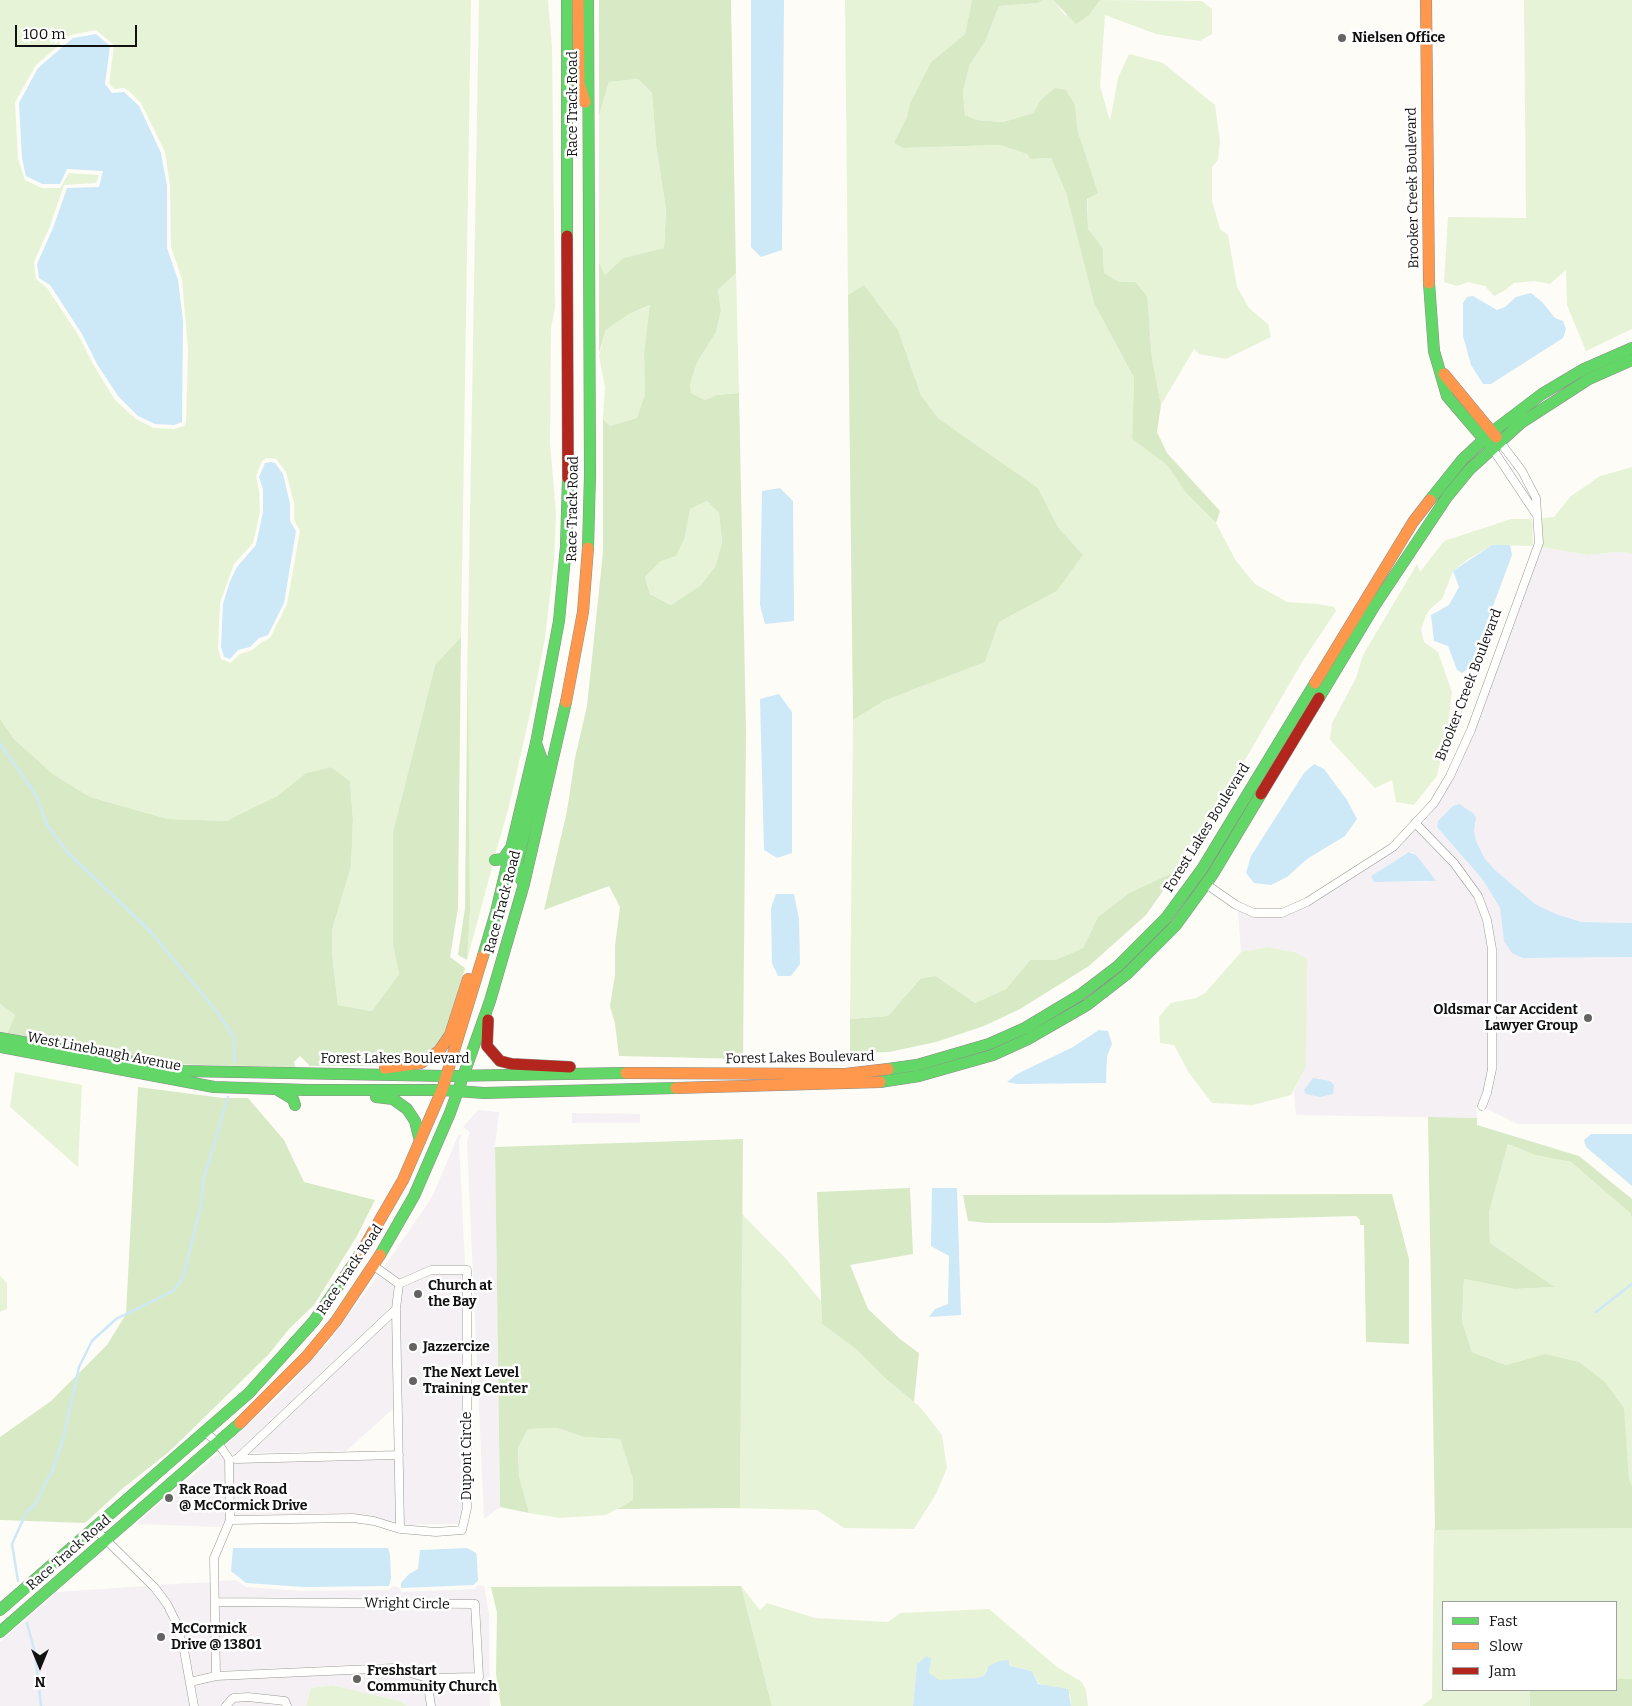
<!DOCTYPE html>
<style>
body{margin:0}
#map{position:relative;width:1632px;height:1706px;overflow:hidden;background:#fdfcf7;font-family:Bitter,serif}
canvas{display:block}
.legend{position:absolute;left:1442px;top:1601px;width:175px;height:90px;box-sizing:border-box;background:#fff;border:1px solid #a0a0a0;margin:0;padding:6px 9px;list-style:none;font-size:15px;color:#111}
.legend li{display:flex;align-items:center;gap:10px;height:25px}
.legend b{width:25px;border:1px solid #a0a0a0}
.north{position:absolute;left:15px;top:1641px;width:50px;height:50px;-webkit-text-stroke:4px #fff;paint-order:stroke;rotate:180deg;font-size:14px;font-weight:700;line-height:20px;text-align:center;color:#111}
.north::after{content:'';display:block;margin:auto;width:18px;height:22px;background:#111;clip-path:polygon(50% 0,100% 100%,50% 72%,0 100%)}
.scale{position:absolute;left:15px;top:25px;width:122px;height:22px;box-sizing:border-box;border:2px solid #111;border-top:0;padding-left:6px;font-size:15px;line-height:18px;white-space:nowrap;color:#111;-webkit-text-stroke:4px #fff;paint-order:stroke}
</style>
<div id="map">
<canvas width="1632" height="1706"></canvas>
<ul class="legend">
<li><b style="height:6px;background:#63d668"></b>Fast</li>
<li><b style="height:6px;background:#ff974d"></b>Slow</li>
<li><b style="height:6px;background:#b3261e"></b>Jam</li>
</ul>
<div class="north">N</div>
<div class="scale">100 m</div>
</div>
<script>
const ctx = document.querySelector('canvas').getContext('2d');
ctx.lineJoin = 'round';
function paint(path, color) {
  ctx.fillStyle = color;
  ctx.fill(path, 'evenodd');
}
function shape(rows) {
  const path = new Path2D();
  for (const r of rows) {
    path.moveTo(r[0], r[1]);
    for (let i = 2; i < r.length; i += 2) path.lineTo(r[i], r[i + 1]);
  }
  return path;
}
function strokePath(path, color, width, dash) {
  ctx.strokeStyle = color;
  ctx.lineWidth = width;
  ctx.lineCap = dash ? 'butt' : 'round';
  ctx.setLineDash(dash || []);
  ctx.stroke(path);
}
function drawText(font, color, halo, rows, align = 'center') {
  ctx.font = font + ' Bitter,serif';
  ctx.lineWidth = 5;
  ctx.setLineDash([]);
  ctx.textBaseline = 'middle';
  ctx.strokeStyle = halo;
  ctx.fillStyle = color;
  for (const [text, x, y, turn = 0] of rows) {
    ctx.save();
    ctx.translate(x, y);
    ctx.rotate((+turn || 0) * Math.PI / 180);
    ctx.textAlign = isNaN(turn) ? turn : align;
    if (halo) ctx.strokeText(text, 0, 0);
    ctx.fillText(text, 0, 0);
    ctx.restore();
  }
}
paint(shape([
 [1542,547,1587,555,1617,552,1632,553,1632,923,1582,922,1556,914,1535,904,1495,870,1485,859,1476,841,1474,831,1476,822,1437,827,1483,880,1500,908,1504,941,1524,958,1632,957,1632,1124,1518,1124,1485,1108,1492,1094,1497,1069,1497,949,1491,919,1481,893,1457,860,1422,825,1437,806,1454,778,1475,732],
 [1415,830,1451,866,1474,899,1483,921,1488,949,1488,1069,1484,1091,1476,1108,1477,1118,1296,1115,1294,1091,1306,1067,1294,952,1268,947,1241,952,1238,911,1254,918,1283,918,1309,906,1395,851],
 [1409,852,1413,852,1429,882,1374,882,1371,876],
 [478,1110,499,1112,495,1147,500,1507,484,1519,467,1142,470,1132,463,1127],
 [572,1113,640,1114,640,1123,572,1123],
 [459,1134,462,1135,459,1141,465,1265,431,1265,399,1279,384,1267,431,1199],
 [378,1275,394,1287,392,1306,236,1453,232,1454,226,1445,281,1394,328,1343],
 [432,1275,462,1275,462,1508,459,1524,404,1525,401,1309,402,1288],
 [392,1319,393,1409,346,1451,250,1453],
 [220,1452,225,1460,226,1519,221,1527,136,1524],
 [395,1460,396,1523,353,1513,234,1515,233,1463],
 [236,1580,246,1587,304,1591,389,1590,393,1586,398,1587,402,1592,474,1589,478,1585,484,1586,489,1613,490,1706,435,1706,433,1683,479,1682,483,1677,480,1604,476,1600,219,1597,219,1581],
 [210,1582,212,1672,193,1676,188,1648,179,1618,159,1585],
 [147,1586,163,1606,171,1622,180,1651,190,1706,0,1706,0,1642,57,1592],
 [219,1606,471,1609,474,1673,427,1674,394,1663,220,1671],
 [394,1672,423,1682,427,1706,407,1706,400,1701,332,1685,311,1688,306,1706,292,1706,285,1697,248,1692,232,1693,222,1706,199,1706,195,1686,217,1680],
 [247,1701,282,1706,232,1706,235,1702]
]), '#f5f0f3');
paint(shape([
 [0,0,471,0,461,637,435,665,393,832,393,945,399,974,372,1011,338,1005,332,953,332,930,351,867,353,820,350,781,331,767,306,773,277,796,226,821,168,819,90,797,53,774,14,739,0,719],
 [96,30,114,45,109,83,114,89,124,88,129,91,141,103,165,152,170,186,171,247,182,279,188,349,186,422,184,426,174,429,154,428,136,419,115,400,94,366,79,336,47,288,36,279,34,262,50,226,64,185,96,183,99,175,69,173,60,188,42,188,25,180,18,159,15,102,36,65,71,35],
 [267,458,276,459,286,472,294,503,294,520,300,531,287,604,270,638,262,642,252,650,240,654,230,663,221,659,218,648,220,603,234,564,253,543,260,512,259,490,256,476,262,461],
 [479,0,548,0,552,48,555,308,551,328,550,443,556,513,554,561,545,638,530,714,508,810,495,855,491,855,490,864,493,864,467,960,470,911,468,629],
 [845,0,972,0,965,34,931,62,910,103,907,117,895,143,903,148,1000,145,1027,154,1030,159,1051,158,1066,193,1094,303,1134,378,1132,439,1167,465,1186,493,1216,523,1236,561,1255,584,1287,602,1318,604,1334,607,1336,611,1304,659,1197,842,1186,867,1129,893,1098,917,1083,948,1055,960,1030,960,1006,989,975,1003,936,976,921,978,888,1016,850,1019,853,720,884,701,985,662,999,622,1057,591,1083,555,1058,527,1038,488,938,418,921,395,898,330,864,286,848,295],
 [1043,0,1053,0,1065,15,1090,14,1100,0,1202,1,1212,9,1212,34,1200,41,1156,34,1105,15,1100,86,1110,121,1118,78,1129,54,1163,63,1215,105,1220,141,1218,160,1212,167,1212,201,1220,229,1228,235,1237,287,1249,308,1268,324,1271,337,1226,359,1199,354,1194,349,1161,405,1152,358,1150,330,1135,282,1119,282,1104,273,1103,248,1088,230,1087,161,1078,132,1075,105,1040,101,1033,113,1003,122,977,120,965,115,963,91,970,64,985,42,999,6,1038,3],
 [1524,0,1632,0,1632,329,1586,351,1567,305,1566,270,1550,284,1535,281,1514,283,1504,291,1494,296,1485,286,1468,282,1457,286,1444,282,1448,217,1526,218],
 [638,79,652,93,656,145,666,210,664,248,623,258,605,275,599,262,599,116,609,82],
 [736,273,739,393,717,395,705,400,691,393,690,384,697,363,716,332,721,311,718,290],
 [651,305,644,354,645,394,638,418,610,426,603,419,605,387,599,356,606,330,629,314],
 [1632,467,1632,553,1617,552,1587,555,1542,547,1541,518,1554,517,1571,496,1600,476],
 [707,501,719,513,722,543,715,567,700,586,672,605,650,594,645,577,685,537,690,509],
 [1511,519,1532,519,1533,546,1492,545,1467,560,1453,571,1442,599,1431,608,1426,615,1421,630,1424,642,1438,652,1452,692,1447,732,1437,776,1414,805,1396,802,1392,780,1375,788,1330,740,1332,723,1356,678,1363,655,1417,564,1420,572,1444,541],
 [1268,947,1294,952,1307,959,1306,1067,1291,1095,1253,1105,1212,1103,1189,1073,1174,1045,1160,1043,1159,1017,1171,1003,1196,998,1205,993,1241,952],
 [0,1004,15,1015,7,1034,0,1033],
 [15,1072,82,1085,78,1167,10,1107],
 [1508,1144,1535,1155,1571,1162,1630,1213,1632,1218,1632,1486,1545,1354,1506,1365,1472,1352,1462,1321,1464,1279,1514,1289,1555,1287,1490,1243,1489,1212],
 [742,1214,788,1261,821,1301,822,1324,856,1349,886,1379,920,1407,942,1435,947,1468,936,1494,914,1529,844,1528,817,1510,727,1508,740,1508],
 [0,1276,7,1283,7,1309,0,1312],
 [557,1428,584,1437,620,1439,633,1479,633,1500,606,1515,560,1518,529,1513,519,1476,518,1448,528,1429],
 [1632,1528,1632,1706,1422,1706,1432,1698,1434,1529],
 [1443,1602,1616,1602,1616,1690,1443,1690],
 [741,1586,760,1610,767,1603,815,1618,888,1622,900,1613,989,1609,1057,1667,1082,1682,1086,1690,1088,1706,1071,1706,1070,1694,1038,1683,1032,1671,1010,1666,1009,1662,986,1670,984,1676,963,1680,938,1680,929,1673,930,1664,917,1664,913,1706,772,1706],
 [332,1685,400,1701,407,1706,306,1706,311,1688]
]), '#e7f3d7');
paint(shape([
 [599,0,731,0,736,273,718,290,721,311,716,332,697,363,690,384,691,393,705,400,717,395,739,393,746,730,743,1059,619,1056,615,1024,610,1006,615,975,615,946,620,907,609,886,544,910,567,811,575,758,587,706,603,552,603,419,610,426,637,418,645,394,644,354,650,305,629,314,606,330,599,353,599,262,605,275,623,258,664,248,666,210,656,145,652,93,638,79,609,82,599,116],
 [707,501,719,513,722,543,715,567,700,586,671,605,650,594,645,577,661,561,676,556,685,537,690,509],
 [972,0,1043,0,1038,3,999,6,985,42,970,64,963,91,965,115,977,120,1003,122,1033,113,1040,101,1055,88,1066,90,1075,105,1078,132,1098,193,1087,199,1088,229,1103,248,1104,273,1119,282,1135,282,1147,296,1152,358,1161,405,1157,432,1167,453,1220,511,1216,523,1186,493,1167,465,1132,439,1134,378,1094,303,1066,193,1051,158,1030,159,1027,154,1000,145,903,148,894,143,907,117,910,103,931,62,965,34],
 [1053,0,1100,0,1090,14,1076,24],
 [864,285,898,330,921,395,938,418,1038,488,1058,527,1083,555,1057,591,999,622,985,662,884,701,853,720,848,295],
 [468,629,470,911,467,960,458,955,465,908],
 [461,637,458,908,450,957,465,968,445,1034,435,1048,415,1059,396,1059,369,1066,310,1066,300,1056,294,1062,295,1067,163,1064,7,1034,15,1015,0,1004,0,719,14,739,53,774,90,797,168,819,226,821,277,796,306,773,331,767,350,781,353,820,351,867,332,930,332,953,338,1005,372,1011,399,974,393,945,393,832,435,665],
 [1181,869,1165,888,1146,915,1089,966,1020,1009,984,1026,936,1042,889,1052,850,1053,850,1019,888,1016,921,978,936,976,975,1003,1006,989,1030,960,1055,960,1083,948,1098,917,1129,893],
 [138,1087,223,1098,248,1098,284,1140,304,1182,375,1200,357,1236,314,1305,290,1328,268,1355,170,1451,122,1489,85,1523,0,1520,0,1437,51,1401,107,1345,126,1314],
 [1428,1117,1477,1118,1477,1125,1579,1156,1632,1199,1632,1218,1630,1213,1571,1162,1535,1155,1508,1144,1489,1212,1490,1243,1555,1287,1514,1289,1464,1279,1462,1321,1472,1352,1506,1365,1545,1354,1579,1362,1605,1382,1624,1408,1629,1479,1632,1486,1632,1528,1435,1530],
 [743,1139,740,1508,617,1509,633,1500,633,1479,620,1439,584,1437,557,1428,528,1429,518,1448,519,1476,529,1513,500,1507,495,1147],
 [910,1188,913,1254,850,1265,868,1309,900,1339,919,1353,914,1402,886,1379,856,1349,822,1324,817,1192],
 [1392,1194,1409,1259,1409,1344,1366,1342,1364,1225,1360,1225,1360,1220,1356,1216,1104,1223,988,1223,968,1221,963,1195],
 [741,1586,772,1706,501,1706,496,1674,497,1613,491,1587],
 [1616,1679,1632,1679,1632,1706,1530,1706,1530,1690,1616,1690]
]), '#d8eac5');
paint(shape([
 [751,0,784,0,782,250,761,257,751,247],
 [96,34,110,46,105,84,112,93,124,92,139,106,161,153,167,186,167,248,178,280,183,321,182,422,174,425,155,424,138,416,118,396,97,364,82,334,50,285,39,278,37,264,53,228,67,188,99,187,103,171,67,169,60,184,42,184,26,176,22,158,19,103,38,68,73,38],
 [1531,293,1542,302,1555,318,1563,321,1566,329,1563,338,1491,384,1483,384,1471,365,1463,336,1463,303,1467,297,1473,296,1497,310,1505,307,1516,297],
 [271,462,275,463,283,474,290,504,290,521,296,531,284,603,268,635,259,638,250,647,238,650,230,659,224,657,221,647,223,604,230,581,237,567,256,545,263,512,263,489,259,477,265,463],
 [780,488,793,501,794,621,765,624,760,605,762,491],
 [1492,545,1510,545,1512,555,1470,668,1462,673,1457,670,1448,646,1434,641,1431,615,1449,605,1459,587,1453,571],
 [779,694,792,712,792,853,777,858,764,850,760,699],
 [1314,764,1324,769,1347,800,1357,819,1345,836,1307,859,1287,877,1271,885,1254,883,1246,873,1251,856,1304,773],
 [1459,804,1474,814,1476,818,1474,831,1476,841,1485,859,1495,870,1535,904,1556,914,1582,922,1632,923,1632,957,1523,958,1512,953,1504,941,1500,908,1483,880,1437,827,1438,821,1453,806],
 [1409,852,1416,855,1436,881,1374,882,1371,876],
 [776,894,794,894,799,919,800,964,791,976,778,976,772,963,771,908],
 [1099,1030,1108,1031,1112,1044,1107,1056,1106,1083,1017,1084,1007,1082,1017,1074,1073,1047],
 [1313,1078,1330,1081,1334,1085,1333,1094,1320,1097,1306,1094,1304,1090],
 [1591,1134,1632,1134,1632,1186,1586,1147,1584,1140],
 [932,1188,957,1188,961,1315,929,1317,935,1309,948,1304,949,1256,931,1246],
 [233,1548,388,1548,390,1555,391,1579,389,1586,304,1587,246,1583,231,1571],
 [467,1548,476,1553,477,1559,478,1580,474,1585,401,1588,401,1583,409,1574,418,1569,420,1550],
 [927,1656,931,1659,929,1673,939,1680,975,1678,984,1676,989,1666,999,1661,1008,1660,1010,1666,1032,1671,1038,1684,1068,1689,1071,1706,913,1706,917,1664]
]), '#cde8f7');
strokePath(shape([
 [0,744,36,795,47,825,68,853,150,931,218,1013,234,1038,235,1062],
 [1596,1312,1632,1284],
 [18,1581,12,1544,27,1511,34,1506,53,1469,63,1439,79,1367,92,1341,116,1319,173,1291,183,1278,202,1201,203,1181,228,1097],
 [27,1623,35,1653,41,1706]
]), '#cde8f7', 2.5);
const street = shape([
 [1492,448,1536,514],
 [1415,823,1454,863,1478,896,1487,920,1492,949,1492,1069,1487,1093,1482,1106],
 [1206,884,1236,905,1254,913,1282,913,1307,902,1393,847,1434,803,1450,776,1471,730,1539,543,1536,498,1522,471,1500,442],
 [399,1284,396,1309,400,1529],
 [205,1432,218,1443,229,1459,230,1520,353,1518,374,1521,400,1529,436,1532,462,1530,467,1508,467,1270,431,1270,399,1284,374,1266],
 [238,1458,396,1309],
 [236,1459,399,1455],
 [94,1528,155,1588,167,1604,175,1620,184,1650,194,1706],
 [216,1676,214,1558,230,1520],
 [427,1678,431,1706],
 [190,1682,216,1676,394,1668,427,1678,479,1677,475,1604,215,1602],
 [226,1706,233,1698,248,1697,285,1701,287,1706]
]);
const fast = shape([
 [567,0,567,236],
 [1429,283,1434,351,1447,396,1488,444],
 [1430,500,1462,460,1492,432,1542,394,1584,369,1632,348],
 [588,548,590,474,588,0],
 [1319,698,1375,605,1447,497,1470,469,1521,423,1589,379,1632,360],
 [495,860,503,859,510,849],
 [524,884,518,875,517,863,542,760,536,743],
 [483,956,496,912,536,743,559,621,566,546,568,478],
 [0,1038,183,1071,446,1076,626,1073],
 [0,1047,214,1087,307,1090,442,1090,484,1093,676,1088],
 [888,1069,917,1065,989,1044,1025,1028,1080,995,1118,966,1166,918,1202,869,1315,683],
 [880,1082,919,1076,993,1055,1028,1039,1087,1005,1127,974,1176,925,1213,874,1261,794],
 [278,1090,293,1099,295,1105],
 [376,1097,393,1099,407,1109,415,1121,420,1141],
 [380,1255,414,1196,450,1113,490,1001,524,884,566,702],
 [0,1610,249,1393,314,1321,359,1256],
 [0,1632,240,1423]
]);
const slow = shape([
 [578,0,579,84,585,102],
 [1426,0,1429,283],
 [1444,374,1496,437],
 [1315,683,1413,522,1430,500],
 [566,702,583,612,588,548],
 [385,1068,421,1063,439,1051,450,1035,468,979],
 [626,1073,845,1074,888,1069],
 [676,1088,880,1082],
 [359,1256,403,1180,442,1090,483,956],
 [240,1423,307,1356,336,1321,380,1255]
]);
const jam = shape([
 [567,236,568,478],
 [1261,794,1319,698],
 [488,1020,487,1046,500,1061,512,1064,570,1067]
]);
strokePath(street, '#979795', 9);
strokePath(fast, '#8e8d8b', 12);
strokePath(slow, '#8e8d8b', 12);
strokePath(jam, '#8e8d8b', 12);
strokePath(street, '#fffffe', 8);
strokePath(fast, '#63d668', 11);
strokePath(slow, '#ff974d', 11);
strokePath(jam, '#b3261e', 11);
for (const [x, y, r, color] of [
 [1342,38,5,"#646362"],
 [1588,1018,5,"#646362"],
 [418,1294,5,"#646362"],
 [413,1347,5,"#646362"],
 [413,1381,5,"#646362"],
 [169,1498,5,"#646362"],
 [161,1637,5,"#646362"],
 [357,1679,5,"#646362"]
]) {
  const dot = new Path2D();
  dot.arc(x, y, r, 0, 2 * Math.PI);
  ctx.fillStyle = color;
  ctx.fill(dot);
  strokePath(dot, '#fff', 2);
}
drawText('bold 14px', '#111', '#fff', [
 ["Nielsen Office",1352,38],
 ["Oldsmar Car Accident",1578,1010,"right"],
 ["Lawyer Group",1578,1026,"right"],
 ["Church at",428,1286],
 ["the Bay",428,1302],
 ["Jazzercize",423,1347],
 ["The Next Level",423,1373],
 ["Training Center",423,1389],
 ["Race Track Road",179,1490],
 ["@ McCormick Drive",179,1506],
 ["McCormick",171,1629],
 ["Drive @ 13801",171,1645],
 ["Freshstart",367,1671],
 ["Community Church",367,1687]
], 'left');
drawText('14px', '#111', '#fff', [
 ["Race Track Road",573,104,-90],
 ["Brooker Creek Boulevard",1413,188,-91],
 ["Race Track Road",573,509,-89],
 ["Brooker Creek Boulevard",1469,685,-69],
 ["Forest Lakes Boulevard",1207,828,-58],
 ["Race Track Road",503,902,-75],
 ["West Linebaugh Avenue",104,1052,11],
 ["Forest Lakes Boulevard",800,1058,-1],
 ["Forest Lakes Boulevard",395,1059],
 ["Race Track Road",350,1270,-56],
 ["Dupont Circle",467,1456,-90],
 ["Race Track Road",69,1553,-41],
 ["Wright Circle",407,1604,1]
]);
</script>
